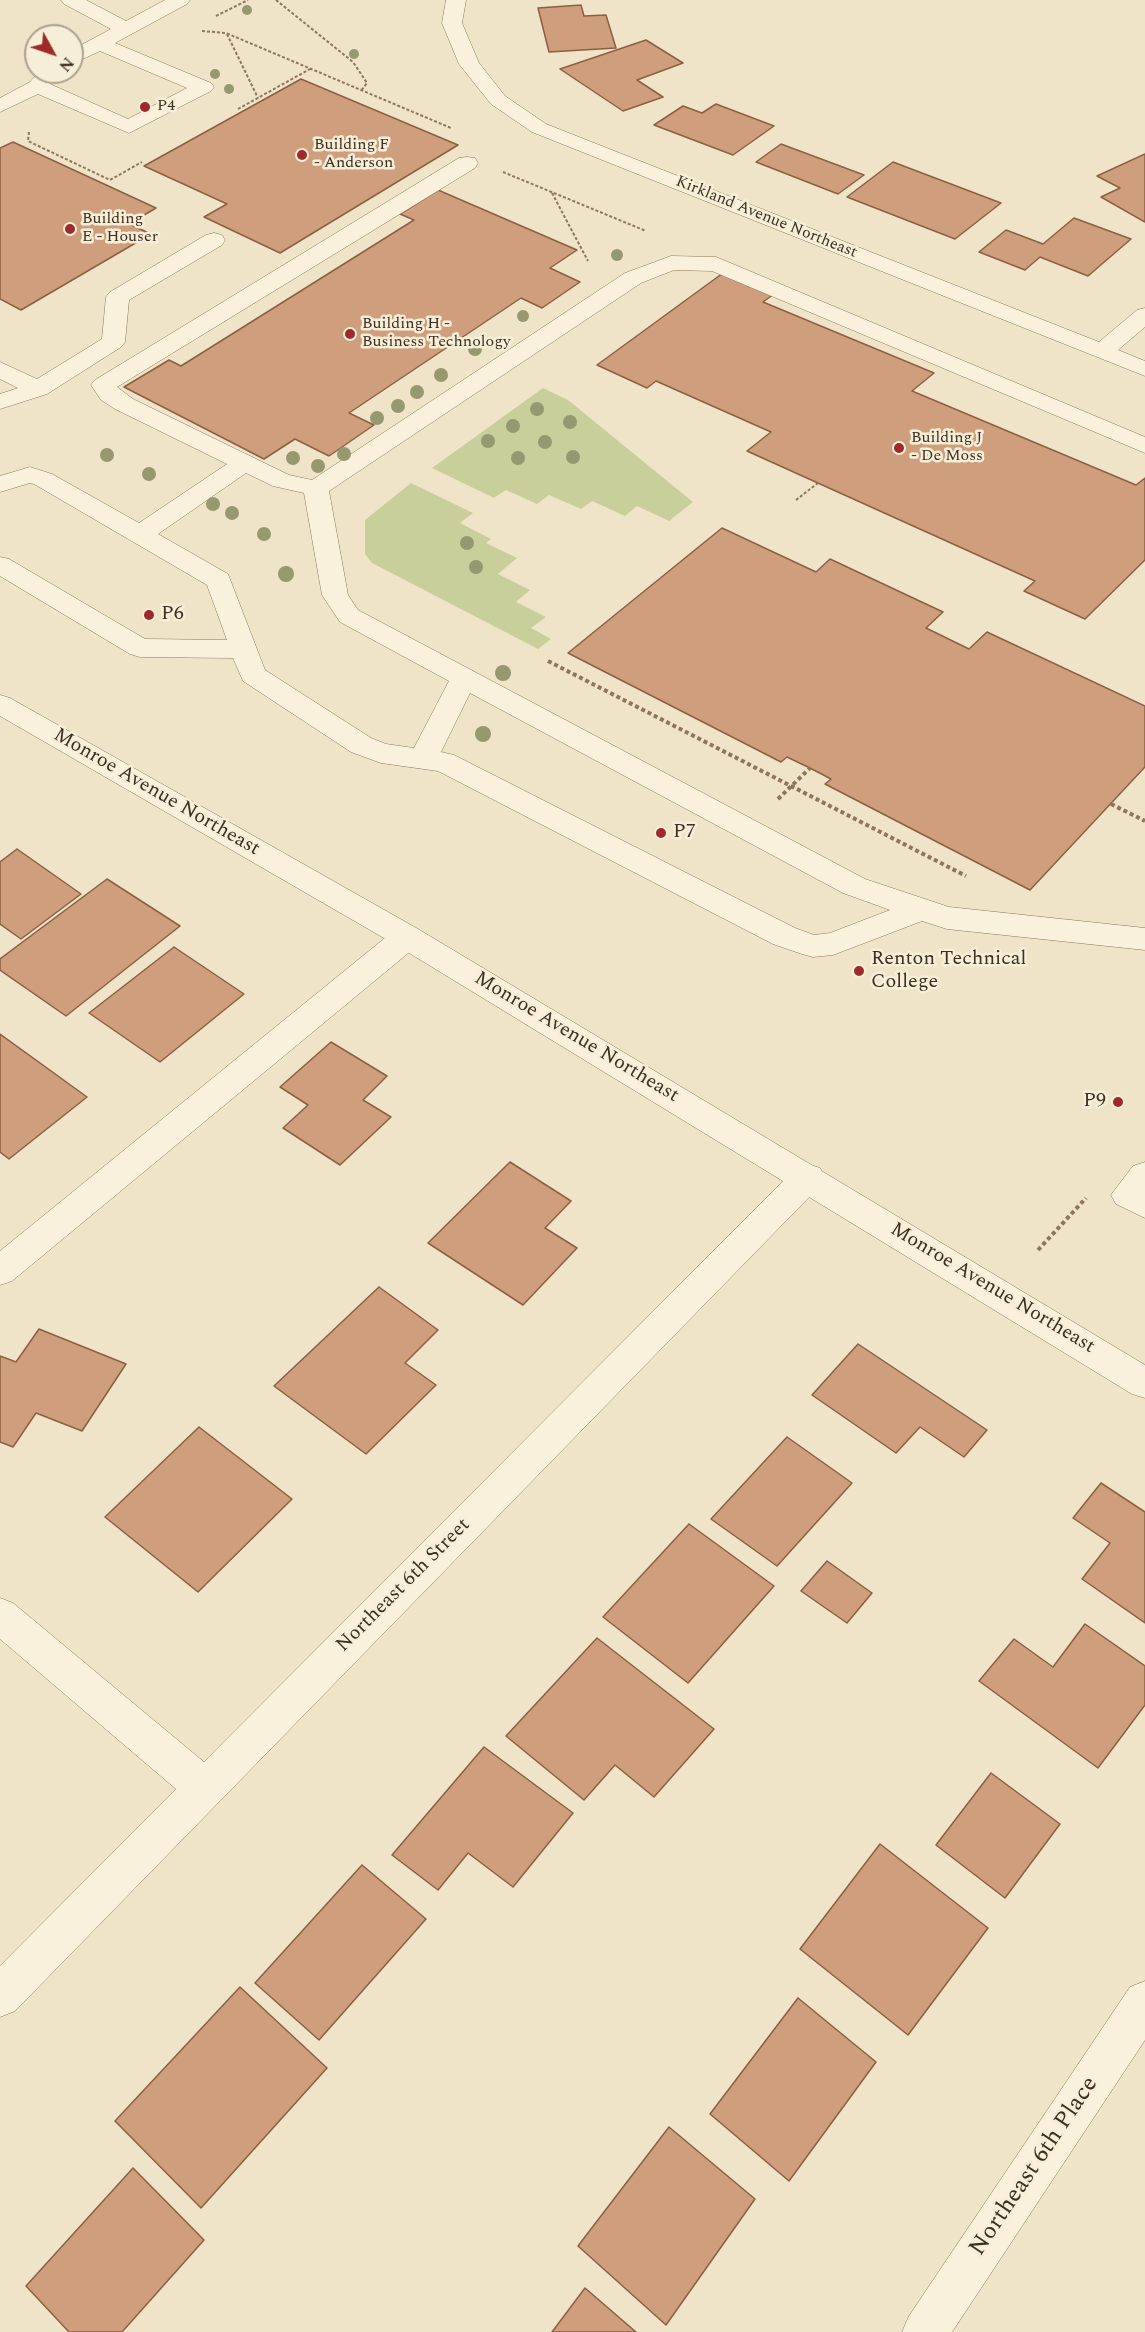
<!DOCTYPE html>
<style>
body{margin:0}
#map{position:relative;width:1145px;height:2332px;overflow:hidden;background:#f0e4c8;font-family:Spectral,serif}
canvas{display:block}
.north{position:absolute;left:24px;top:24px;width:60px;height:60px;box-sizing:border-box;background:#f7eed8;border:2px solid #ada18e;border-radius:50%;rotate:130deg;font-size:16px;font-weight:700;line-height:24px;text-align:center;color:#3d2e20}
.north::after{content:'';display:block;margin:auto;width:21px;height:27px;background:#9e2a2b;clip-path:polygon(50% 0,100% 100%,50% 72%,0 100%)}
</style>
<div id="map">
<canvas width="1145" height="2332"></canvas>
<div class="north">N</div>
</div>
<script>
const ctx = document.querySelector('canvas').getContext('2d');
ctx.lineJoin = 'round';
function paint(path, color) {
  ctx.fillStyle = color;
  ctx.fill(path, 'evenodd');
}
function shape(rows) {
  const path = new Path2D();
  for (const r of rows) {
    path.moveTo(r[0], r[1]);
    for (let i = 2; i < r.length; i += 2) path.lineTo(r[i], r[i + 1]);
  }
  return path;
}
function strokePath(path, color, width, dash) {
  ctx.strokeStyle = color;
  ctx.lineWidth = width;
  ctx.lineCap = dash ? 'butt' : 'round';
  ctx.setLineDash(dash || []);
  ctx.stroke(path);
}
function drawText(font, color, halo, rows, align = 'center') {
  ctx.font = font + ' Spectral,serif';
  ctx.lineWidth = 5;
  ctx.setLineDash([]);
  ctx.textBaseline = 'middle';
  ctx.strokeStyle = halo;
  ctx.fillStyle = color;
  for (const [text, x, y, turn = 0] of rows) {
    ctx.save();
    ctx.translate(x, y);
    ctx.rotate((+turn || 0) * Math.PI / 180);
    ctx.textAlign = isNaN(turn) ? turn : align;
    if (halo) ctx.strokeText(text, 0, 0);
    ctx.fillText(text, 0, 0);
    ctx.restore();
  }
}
paint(shape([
 [543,388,568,400,693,502,669,521,637,506,625,516,592,501,581,509,549,495,537,504,506,490,494,498,432,468],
 [411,483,473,513,460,523,491,539,486,543,517,558,498,574,530,590,516,602,546,617,531,628,551,639,538,649,372,563,365,554,365,520]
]), '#c9cf9b');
const building = shape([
 [581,5,584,16,606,15,616,48,549,52,538,8,581,5],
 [646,40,683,63,637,80,663,97,623,111,560,69,646,40],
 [301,79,458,145,280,253,204,217,227,204,144,166,301,79],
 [716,104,774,126,733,155,654,125,683,106,702,113,716,104],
 [13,142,156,208,129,224,151,234,21,310,0,299,0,148,13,142],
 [781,144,864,175,838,194,756,162,781,144],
 [1145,154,1145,222,1101,197,1120,188,1097,176,1145,154],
 [893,162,1001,203,955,239,847,197,893,162],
 [438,190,577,250,550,268,580,282,542,308,521,298,349,413,374,425,329,456,295,439,264,459,124,387,169,360,181,366,414,220,400,214,438,190],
 [1074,218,1131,239,1088,276,1040,257,1025,270,979,252,1006,230,1043,244,1074,218],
 [723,273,774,294,763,302,934,373,912,391,1136,485,1145,478,1145,560,1085,619,1024,591,1035,581,747,451,771,432,656,381,647,388,597,365,723,273],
 [722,528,816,572,830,559,943,612,926,628,969,649,987,632,1145,706,1145,767,1030,890,825,784,831,779,810,768,787,757,781,762,568,653,722,528],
 [17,849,81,894,21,939,0,924,0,862,17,849],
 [107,879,180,926,66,1016,0,970,0,959,107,879],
 [174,947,244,994,160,1062,89,1013,174,947],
 [0,1034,87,1097,9,1159,0,1152,0,1034],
 [331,1042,387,1076,363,1100,391,1117,340,1165,283,1128,308,1105,280,1087,331,1042],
 [510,1162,571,1201,545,1228,577,1248,523,1305,428,1243,510,1162],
 [379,1287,438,1330,405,1363,436,1385,366,1454,274,1386,379,1287],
 [39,1329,126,1364,82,1431,36,1413,13,1447,0,1442,0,1356,16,1362,39,1329],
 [858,1344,987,1430,964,1457,920,1427,896,1453,812,1395,858,1344],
 [199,1427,292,1499,198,1592,105,1517,199,1427],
 [787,1437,852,1483,777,1566,711,1519,787,1437],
 [1101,1483,1145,1512,1145,1623,1082,1579,1110,1543,1073,1518,1101,1483],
 [689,1524,774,1586,688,1683,603,1617,689,1524],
 [827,1561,872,1593,847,1623,801,1591,827,1561],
 [1085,1624,1145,1666,1145,1705,1098,1768,979,1681,1014,1639,1053,1667,1085,1624],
 [597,1638,714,1729,654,1797,615,1765,584,1800,506,1736,597,1638],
 [484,1747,573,1813,513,1887,468,1853,438,1890,392,1855,484,1747],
 [991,1773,1060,1824,1005,1898,936,1845,991,1773],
 [880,1844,988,1928,908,2035,800,1949,880,1844],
 [362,1865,426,1919,319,2040,255,1983,362,1865],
 [240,1987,327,2068,201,2208,115,2121,240,1987],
 [798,1998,876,2062,789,2181,710,2114,798,1998],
 [669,2127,755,2199,666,2325,578,2246,669,2127],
 [133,2168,204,2240,122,2332,69,2332,26,2286,133,2168],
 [585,2288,636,2332,552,2332,585,2288]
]);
paint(building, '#cf9f7d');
strokePath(building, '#8d5f41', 1.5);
const service = shape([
 [61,0,86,0,126,21,165,0,190,0,187,4,115,43,211,83,214,87,211,91,129,133,38,94,0,112,0,98,30,82,39,72,60,72,50,84,128,119,187,88,100,51,72,64,72,50,111,29,64,4,61,0],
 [467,157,475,158,478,163,475,168,117,387,133,399,289,475,312,480,625,273,671,256,716,257,1145,437,1145,453,712,271,674,270,641,283,329,491,348,595,358,610,865,879,949,907,1145,928,1145,950,947,929,922,921,833,955,813,957,802,954,773,944,438,771,381,763,351,752,243,681,233,658,140,657,130,654,0,576,0,557,9,559,145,639,227,640,207,585,34,484,30,483,0,492,0,476,30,467,52,474,139,523,227,464,115,409,101,400,91,385,95,380,459,158,467,157],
 [246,473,273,486,304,493,322,595,340,622,449,681,414,748,386,744,371,738,265,670,228,574,158,534,246,473],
 [470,693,843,893,890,910,830,933,814,935,795,928,454,755,441,752,470,693],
 [214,233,222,235,225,240,222,245,129,300,125,342,121,347,47,394,0,409,0,394,18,388,0,379,0,362,37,379,102,339,106,297,110,292,206,235,214,233],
 [407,926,418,929,422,937,418,945,12,1281,0,1285,0,1251,396,929,407,926],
 [1145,1162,1145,1218,1116,1204,1111,1195,1133,1166,1145,1162]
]);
const minor = shape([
 [446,0,466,0,462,23,479,63,505,96,546,124,1099,342,1137,310,1145,308,1145,327,1118,350,1145,361,1145,376,532,132,491,104,459,64,442,23,446,0],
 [808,1164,820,1168,825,1177,820,1186,15,2011,0,2017,0,1966,176,1789,0,1639,0,1598,13,1603,204,1762,796,1168,808,1164],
 [1145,1981,1145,2040,952,2332,902,2332,909,2316,1130,1987,1145,1981]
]);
const tertiary = shape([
 [0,695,10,698,418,929,1145,1365,1145,1398,1132,1394,396,945,0,716,0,695]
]);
strokePath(service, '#8d765c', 1);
strokePath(minor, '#8d765c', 1);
strokePath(tertiary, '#8d765c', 1);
strokePath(shape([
 [276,0,353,62,367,83,361,91],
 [216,16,248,0],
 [202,31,226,33,451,128],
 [227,34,258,98],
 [238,109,310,69],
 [29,132,28,141,110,180,142,162],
 [503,172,646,231],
 [552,193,588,261],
 [796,500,818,483]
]), '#8d765c', 2, [3, 2]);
strokePath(shape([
 [548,661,966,876],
 [778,799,810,768],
 [1111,804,1145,821],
 [1038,1250,1086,1198]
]), '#8d765c', 4, [4, 3]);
paint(service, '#faf1dc');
paint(minor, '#faf1dc');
paint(tertiary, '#faf1dc');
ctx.fillStyle = '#96986f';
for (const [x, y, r] of [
 [247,10,5],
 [354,54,5],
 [215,74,5],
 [229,89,5],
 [617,255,6],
 [523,316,6],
 [475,349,7],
 [441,375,7],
 [417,392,7],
 [398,406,7],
 [537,409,7],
 [377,418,7],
 [570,422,7],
 [513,426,7],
 [488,441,7],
 [545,442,7],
 [344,454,7],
 [107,455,7],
 [573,457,7],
 [293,458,7],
 [518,458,7],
 [318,466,7],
 [149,474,7],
 [213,504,7],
 [232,513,7],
 [264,534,7],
 [467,543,7],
 [476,567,7],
 [286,574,8],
 [503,673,8],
 [483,734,8]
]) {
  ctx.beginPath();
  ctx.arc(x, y, r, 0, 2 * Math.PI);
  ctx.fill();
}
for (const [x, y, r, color] of [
 [145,107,6,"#9e2a2b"],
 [302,155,6,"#9e2a2b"],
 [70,229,6,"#9e2a2b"],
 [350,334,6,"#9e2a2b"],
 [899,448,6,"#9e2a2b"],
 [149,615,6,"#9e2a2b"],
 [661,833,6,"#9e2a2b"],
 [859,971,6,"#9e2a2b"],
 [1118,1102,6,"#9e2a2b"]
]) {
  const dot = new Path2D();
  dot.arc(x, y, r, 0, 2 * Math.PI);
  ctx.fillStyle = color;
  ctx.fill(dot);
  strokePath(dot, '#f7eed8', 2);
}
drawText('16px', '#3d2e20', '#f7eed8', [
 ["P4",157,107],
 ["Building F",314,146],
 ["- Anderson",314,164],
 ["Building",82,220],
 ["E - Houser",82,238],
 ["Building H -",362,325],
 ["Business Technology",362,343],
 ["Building J",911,439],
 ["- De Moss",911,457]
], 'left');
drawText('16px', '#3d2e20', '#f7eed8', [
 ["Kirkland Avenue Northeast",766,218,22]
]);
drawText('20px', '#3d2e20', '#f7eed8', [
 ["P6",161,615],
 ["P7",673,833],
 ["Renton Technical",871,960],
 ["College",871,983],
 ["P9",1106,1102,"right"]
], 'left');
drawText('20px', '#3d2e20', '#f7eed8', [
 ["Monroe Avenue Northeast",156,793,30],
 ["Monroe Avenue Northeast",576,1038,31],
 ["Monroe Avenue Northeast",992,1289,31],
 ["Northeast 6th Street",404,1586,-45]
]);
drawText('24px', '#3d2e20', '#f7eed8', [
 ["Northeast 6th Place",1035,2167,-56]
]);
</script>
